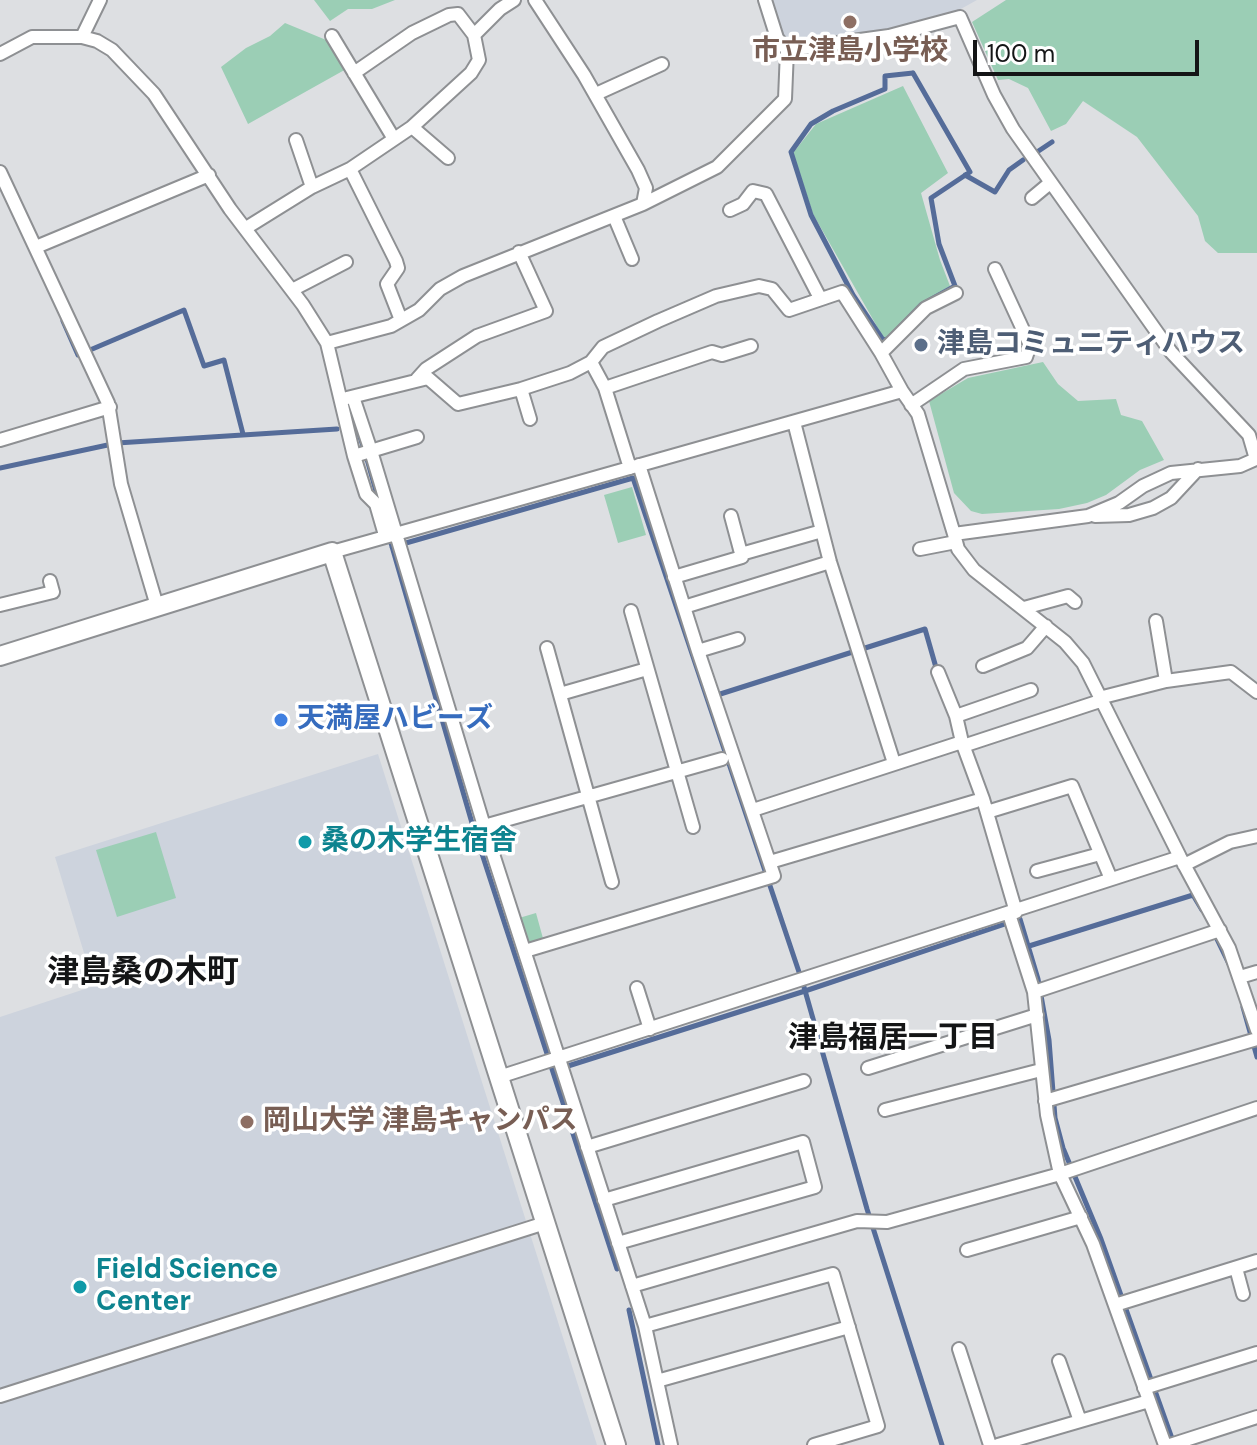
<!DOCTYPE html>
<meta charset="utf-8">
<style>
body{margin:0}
#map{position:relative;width:1257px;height:1445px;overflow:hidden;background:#dddfe2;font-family:"DM Sans",sans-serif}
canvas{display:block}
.scale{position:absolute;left:973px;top:40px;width:226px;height:36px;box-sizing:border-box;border:4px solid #141516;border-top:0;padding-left:10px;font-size:24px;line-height:28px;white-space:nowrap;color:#141516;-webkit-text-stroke:6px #fff;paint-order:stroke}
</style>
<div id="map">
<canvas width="1257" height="1445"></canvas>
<div class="scale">100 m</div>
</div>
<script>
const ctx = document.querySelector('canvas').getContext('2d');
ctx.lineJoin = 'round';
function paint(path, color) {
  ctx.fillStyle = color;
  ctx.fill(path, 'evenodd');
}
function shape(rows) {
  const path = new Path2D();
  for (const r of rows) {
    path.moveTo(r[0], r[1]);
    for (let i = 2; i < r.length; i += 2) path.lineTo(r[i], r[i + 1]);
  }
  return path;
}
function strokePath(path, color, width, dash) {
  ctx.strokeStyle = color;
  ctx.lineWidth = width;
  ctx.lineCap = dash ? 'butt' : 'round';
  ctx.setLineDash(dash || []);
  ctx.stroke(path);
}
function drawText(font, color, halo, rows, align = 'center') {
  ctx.font = font + ' "DM Sans","Noto Sans JP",sans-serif';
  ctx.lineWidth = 7;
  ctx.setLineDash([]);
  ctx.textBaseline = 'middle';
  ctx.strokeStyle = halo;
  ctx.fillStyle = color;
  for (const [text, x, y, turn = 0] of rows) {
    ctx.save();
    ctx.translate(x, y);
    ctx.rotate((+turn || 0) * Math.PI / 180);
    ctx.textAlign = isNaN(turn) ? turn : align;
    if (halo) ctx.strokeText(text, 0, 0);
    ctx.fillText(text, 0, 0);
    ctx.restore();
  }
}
paint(shape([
 [769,0,977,0,959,10,911,27,794,45,781,34],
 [378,754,597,1445,0,1445,0,1017,94,986,55,857]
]), '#cdd3dd');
paint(shape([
 [314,0,395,0,372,9,348,9,330,21],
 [1006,0,1257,0,1257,253,1218,253,1205,241,1198,216,1137,137,1083,101,1066,124,1051,131,1028,88,1009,79,998,80,972,22],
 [285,23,331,42,348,68,248,124,221,67,246,48,270,36],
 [903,86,948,173,921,193,940,260,950,286,919,304,887,337,883,337,813,214,793,153,816,124],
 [1043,362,1058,384,1078,401,1116,399,1121,415,1142,421,1164,460,1140,470,1106,495,1087,503,1059,509,982,514,971,511,954,493,929,401,968,378],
 [632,487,646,535,618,543,604,495],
 [156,832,176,898,117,917,96,850],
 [536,913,544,942,533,945,525,939,519,918]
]), '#9bceb5');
strokePath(shape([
 [913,73,970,172,931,198,939,244,955,286,921,305,888,339,883,340,853,295,811,215,791,152,811,124,833,111,885,89,885,76,913,73],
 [1037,152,1052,142],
 [965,175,995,192,1009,170,1023,160],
 [63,321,78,355,80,354],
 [90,350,184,310,204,366,224,360,243,434],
 [351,428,357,428,363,446],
 [367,459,376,491],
 [0,468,117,443,337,429],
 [391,543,472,823,617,1269],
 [392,547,633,478,800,975],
 [714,696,925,629,937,671],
 [1214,933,1229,964],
 [1029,946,1193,895,1202,910],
 [804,987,867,1209,942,1445],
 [1243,1007,1257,1057],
 [568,1066,805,991,1020,919,1038,979,1049,1040,1055,1118,1063,1148,1101,1239,1174,1444],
 [629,1310,658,1445]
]), '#556c99', 5);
const street = shape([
 [332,36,394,139],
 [82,37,100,0],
 [0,54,32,37,82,37,97,41,112,50,154,94,230,209,303,305,327,343,354,456,366,494,376,504,385,535],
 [354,73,412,33,449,15,458,14,474,35],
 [596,94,662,64],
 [412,127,448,158],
 [296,140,312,187],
 [350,169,396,261,398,268,387,284,401,320],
 [0,172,108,403,121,484,157,606],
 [1032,198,1050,183],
 [643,204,717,167,785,99,787,50],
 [730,210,743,204,753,191,766,194,820,298],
 [614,216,632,259],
 [246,228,312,187,350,169,412,127,471,73,479,60,474,35,500,9,514,0],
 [36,247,209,175],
 [292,290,346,262],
 [327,343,391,326,419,310,440,289,463,276,643,204,646,188,638,170,584,75,535,0],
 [881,353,926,308,956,293],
 [591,362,605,388,630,468],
 [417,379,426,369,477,336,546,311,519,252],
 [605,388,712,352,722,355,751,346],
 [521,389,530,419],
 [353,397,371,451,484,826,645,1326,657,1381],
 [347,398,428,378,458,404,521,389,570,373,591,362,603,347,658,321,716,296,759,286,772,289,789,310,842,292,881,353,902,391],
 [911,405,964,369,1026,357,1030,345,995,269],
 [794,422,830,562,894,763],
 [0,440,110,407],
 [354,456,417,437],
 [1095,516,1129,515,1153,508,1171,498,1198,469],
 [954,534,958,549,974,570,1065,642,1083,663,1180,857,1229,948,1257,1030],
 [920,549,956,542],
 [332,552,902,391,918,414,954,534,1088,516,1119,503,1143,486,1171,473,1240,466,1256,459,1249,435,1171,352,1013,129,994,95,960,17,889,36,787,50,777,38,765,0],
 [741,554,822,531],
 [674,577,742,557,731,516],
 [0,605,53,592,50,581],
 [684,607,830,562],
 [1024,608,1068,596,1075,602],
 [631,611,693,827],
 [1156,621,1166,681],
 [547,648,612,882],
 [698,651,738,639],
 [983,666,1027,648,1046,626],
 [938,672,956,716,962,742,983,799,1016,912],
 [560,694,647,669],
 [1099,698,1166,681,1231,672,1257,692],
 [956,716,1031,690],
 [963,746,1100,701],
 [753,810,962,742],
 [987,812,1072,786,1111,879],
 [484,826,722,759],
 [770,862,976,801],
 [1184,865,1230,842,1257,836],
 [1037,871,1100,854],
 [1009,914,1034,992,1047,1115,1060,1174,1093,1244,1165,1445],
 [525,951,774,876,698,651,639,465],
 [1240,977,1257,972],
 [637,988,650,1029],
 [1034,992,1220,930],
 [868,1068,1037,1015],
 [499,1077,1180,857],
 [1045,1101,1257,1039],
 [885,1110,1041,1070],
 [587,1147,804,1081],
 [604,1200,803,1142,815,1187,618,1243],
 [967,1250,1081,1217],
 [1236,1268,1243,1294],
 [632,1286,857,1221,887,1222,1060,1174,1257,1108],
 [1115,1305,1257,1261],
 [645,1326,833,1274,878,1426,814,1445],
 [959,1349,990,1445],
 [1059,1361,1080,1421],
 [1144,1388,1257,1353],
 [0,1396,545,1223],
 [671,1445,657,1381,849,1327],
 [998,1445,1149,1401],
 [1170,1445,1257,1417]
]);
const secondary = shape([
 [0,656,332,552,616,1445]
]);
strokePath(street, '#8e9093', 16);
strokePath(secondary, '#8e9093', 22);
strokePath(street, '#fff', 12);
strokePath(secondary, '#fff', 18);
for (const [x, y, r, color] of [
 [850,22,8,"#8d6e63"],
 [921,345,8,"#5c6f8a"],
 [281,720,8,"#3f7fe0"],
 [305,842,8,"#0f9aa8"],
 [247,1122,8,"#8d6e63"],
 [80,1287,8,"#0f9aa8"]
]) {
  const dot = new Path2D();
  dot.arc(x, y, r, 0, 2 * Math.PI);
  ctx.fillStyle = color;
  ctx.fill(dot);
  strokePath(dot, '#fff', 3);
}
drawText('bold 28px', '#785e54', '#fff', [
 ["市立津島小学校",850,52],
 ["岡山大学 津島キャンパス",263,1122,"left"]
]);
drawText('bold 28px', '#4e5e75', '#fff', [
 ["津島コミュニティハウス",937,345]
], 'left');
drawText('bold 28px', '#366cbe', '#fff', [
 ["天満屋ハビーズ",297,720]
], 'left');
drawText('bold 28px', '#0d838f', '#fff', [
 ["桑の木学生宿舎",321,842],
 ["Field Science",96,1271],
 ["Center",96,1303]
], 'left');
drawText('bold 30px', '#141516', '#fff', [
 ["津島福居一丁目",893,1039]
]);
drawText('bold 32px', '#141516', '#fff', [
 ["津島桑の木町",143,974]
]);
</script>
